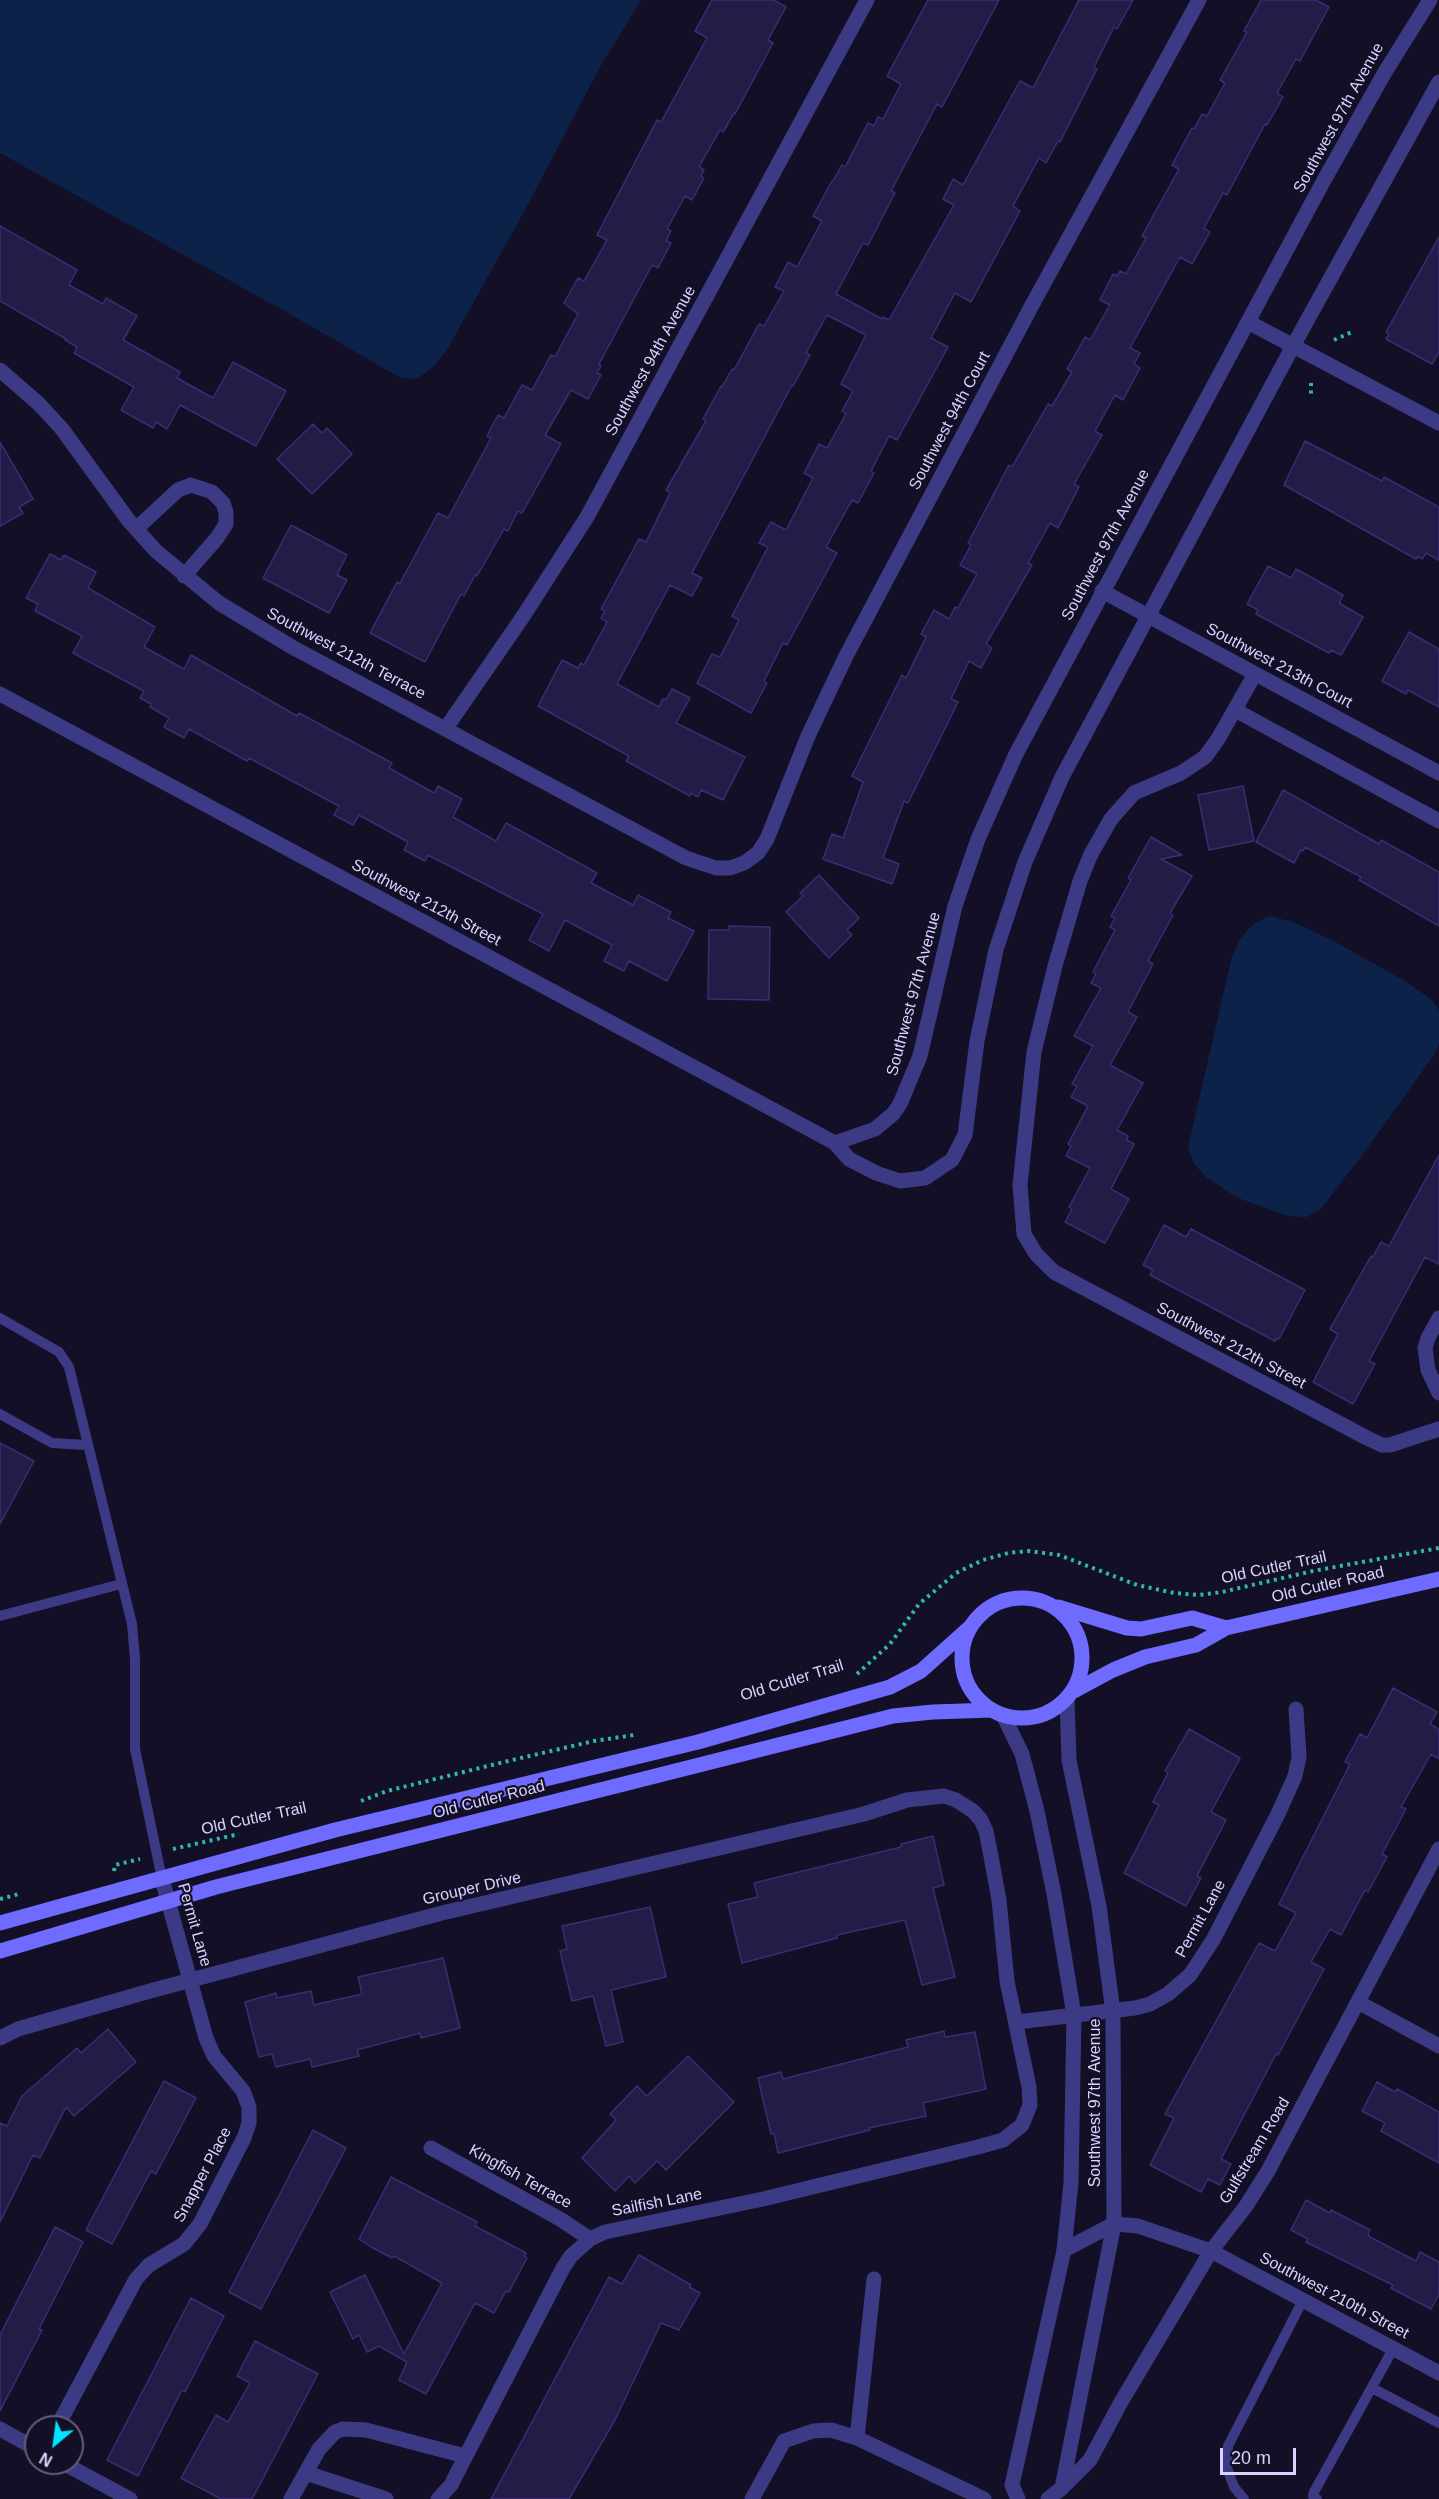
<!DOCTYPE html>
<style>
body{margin:0}
#map{position:relative;width:1439px;height:2499px;overflow:hidden;background:#130f26;font-family:Arial,sans-serif}
canvas{display:block}
.north{position:absolute;left:24px;top:2415px;width:60px;height:60px;box-sizing:border-box;background:#130f26;border:2px solid #625e7d;border-radius:50%;rotate:209deg;font-size:16px;font-weight:700;line-height:24px;text-align:center;color:#d9d4ff}
.north::after{content:'';display:block;margin:auto;width:21px;height:27px;background:#00e5ff;clip-path:polygon(50% 0,100% 100%,50% 72%,0 100%)}
.scale{position:absolute;left:1220px;top:2448px;width:76px;height:27px;box-sizing:border-box;border:3px solid #d9d4ff;border-top:0;padding-left:8px;font-size:18px;line-height:21px;white-space:nowrap;color:#d9d4ff;-webkit-text-stroke:4px #130f26;paint-order:stroke}
</style>
<div id="map">
<canvas width="1439" height="2499"></canvas>
<div class="north">N</div>
<div class="scale">20 m</div>
</div>
<script>
const ctx = document.querySelector('canvas').getContext('2d');
ctx.lineJoin = 'round';
function paint(path, color) {
  ctx.fillStyle = color;
  ctx.fill(path, 'evenodd');
}
function shape(rows) {
  const path = new Path2D();
  for (const r of rows) {
    if (r.length === 3) {
      path.moveTo(r[0] + r[2], r[1]);
      path.arc(r[0], r[1], r[2], 0, 2 * Math.PI);
      continue;
    }
    path.moveTo(r[0], r[1]);
    for (let i = 2; i < r.length; i += 2) path.lineTo(r[i], r[i + 1]);
  }
  return path;
}
function strokePath(path, color, width, dash) {
  ctx.strokeStyle = color;
  ctx.lineWidth = width;
  ctx.lineCap = dash ? 'butt' : 'round';
  ctx.setLineDash(dash || []);
  ctx.stroke(path);
}
function drawText(font, color, halo, rows, align = 'center') {
  ctx.font = font + ' Arial,sans-serif';
  ctx.lineWidth = 4.5;
  ctx.setLineDash([]);
  ctx.textBaseline = 'middle';
  ctx.strokeStyle = halo;
  ctx.fillStyle = color;
  for (const [text, x, y, turn = 0] of rows) {
    ctx.save();
    ctx.translate(x, y);
    ctx.rotate((+turn || 0) * Math.PI / 180);
    ctx.textAlign = isNaN(turn) ? turn : align;
    if (halo) ctx.strokeText(text, 0, 0);
    ctx.fillText(text, 0, 0);
    ctx.restore();
  }
}
paint(shape([
 [0,0,641,0,600,67,525,210,447,350,432,368,417,379,399,377,288,313,0,153],
 [1269,916,1293,922,1334,941,1405,981,1432,1000,1439,1010,1439,1044,1434,1055,1366,1150,1321,1209,1307,1217,1288,1216,1238,1198,1207,1178,1194,1164,1188,1147,1232,956,1240,939,1252,925]
]), '#0c2248');
const building = shape([
 [712,0,774,0,786,7,768,40,773,43,735,114,734,113,723,132,720,130,699,167,704,170,701,176,704,178,692,200,685,196,667,229,671,231,666,241,671,243,658,268,652,265,599,364,601,366,597,373,601,375,588,399,571,390,545,435,561,444,522,513,518,511,508,531,504,529,477,576,475,575,464,596,461,594,425,662,370,633,397,582,401,584,400,583,438,513,448,518,491,438,487,436,498,415,504,418,522,385,532,390,551,355,555,357,578,314,564,303,578,278,584,281,607,240,597,235,657,120,661,122,707,38,695,31,712,0],
 [928,0,999,0,942,107,937,104,891,191,895,193,868,245,863,243,836,294,882,319,883,317,889,320,954,205,943,199,953,179,963,185,1020,81,1033,88,1079,0,1133,0,1117,29,1114,27,1094,67,1097,69,1060,142,1058,141,1046,163,1039,158,1013,206,1020,211,971,302,955,293,931,338,948,347,897,440,889,436,871,471,874,473,858,503,852,500,826,547,837,553,787,645,783,643,764,681,767,683,751,713,697,683,712,654,720,657,739,620,732,616,768,547,759,543,771,522,786,530,813,478,804,473,819,444,827,448,846,414,842,411,853,391,841,384,866,335,827,315,806,353,810,355,793,386,792,385,692,573,702,578,692,596,670,585,617,684,659,707,663,699,666,700,672,689,690,698,676,723,745,757,723,800,701,790,698,797,691,793,690,796,626,761,629,756,538,706,562,660,578,668,581,663,584,665,607,622,601,618,605,611,601,609,639,539,646,542,670,493,666,490,706,421,703,419,721,386,722,387,732,369,734,370,759,324,764,326,784,291,775,287,788,262,797,267,822,221,813,216,832,181,833,181,842,165,845,167,868,123,874,126,878,117,883,119,901,84,887,76,928,0],
 [1261,0,1316,0,1329,7,1300,61,1296,59,1277,93,1283,97,1267,125,1265,124,1227,195,1223,193,1204,228,1210,232,1192,264,1180,257,1130,348,1140,353,1134,364,1140,368,1123,400,1115,395,1095,431,1102,435,1074,484,1079,487,1058,528,1050,523,1028,563,1032,565,986,644,992,648,981,668,969,661,951,699,958,702,908,803,904,801,883,858,899,864,892,884,823,859,832,834,843,838,863,782,852,776,902,675,906,678,926,637,921,634,934,610,949,619,955,607,958,608,977,574,960,565,971,545,968,543,1009,465,1012,467,1048,404,1052,406,1072,372,1067,369,1085,337,1090,340,1110,305,1100,300,1113,274,1117,276,1120,271,1126,274,1146,238,1142,236,1179,169,1172,165,1192,128,1194,129,1202,114,1207,116,1225,83,1220,80,1247,32,1244,31,1261,0],
 [0,226,77,270,69,285,103,304,106,298,137,316,123,340,180,372,177,378,213,398,233,362,286,391,256,446,180,405,167,429,156,422,153,428,121,410,134,387,74,353,77,347,65,340,66,339,0,301,0,226],
 [1439,237,1439,352,1432,364,1386,339,1389,334,1386,332,1439,237],
 [313,424,322,433,327,428,352,454,312,494,277,459,313,424],
 [1305,441,1382,481,1384,477,1439,507,1439,560,1426,553,1422,559,1418,556,1416,559,1284,485,1305,441],
 [0,442,33,499,19,507,23,513,0,526,0,442],
 [291,525,347,555,337,575,347,580,329,613,263,578,291,525],
 [50,554,61,560,64,555,96,572,88,588,155,627,144,647,184,669,191,655,297,716,299,713,392,763,389,768,434,793,438,786,462,799,453,817,496,841,506,823,597,873,591,883,633,905,638,895,671,912,668,918,694,931,667,981,629,961,624,971,604,961,612,945,565,920,549,951,529,940,543,914,428,855,425,861,404,850,408,842,359,815,353,825,334,815,339,806,249,758,247,761,189,729,184,738,164,727,169,718,150,707,151,704,140,698,144,691,73,653,82,636,35,611,38,604,26,598,50,554],
 [1268,566,1291,578,1296,569,1343,595,1339,603,1363,617,1341,655,1331,650,1329,653,1256,614,1258,610,1247,604,1268,566],
 [1409,632,1439,649,1439,707,1408,690,1406,694,1382,681,1409,632],
 [1243,786,1254,841,1209,850,1198,795,1243,786],
 [1283,790,1379,844,1381,840,1439,872,1439,926,1359,880,1361,877,1305,847,1303,851,1301,850,1294,863,1256,842,1283,790],
 [1151,837,1182,855,1161,859,1192,876,1170,913,1173,915,1148,961,1153,964,1128,1012,1137,1017,1110,1065,1143,1083,1117,1130,1128,1136,1127,1140,1134,1144,1111,1189,1129,1199,1105,1243,1065,1222,1072,1209,1069,1207,1090,1168,1066,1156,1071,1146,1068,1144,1088,1106,1071,1097,1077,1086,1072,1084,1093,1046,1074,1036,1101,988,1091,983,1096,974,1093,972,1115,930,1110,927,1115,918,1111,916,1131,880,1128,878,1151,837],
 [819,875,859,918,847,930,852,935,829,958,786,912,803,896,800,893,819,875],
 [729,926,770,927,769,1000,708,999,709,930,729,930,729,926],
 [1439,1155,1439,1264,1425,1257,1369,1361,1375,1364,1353,1404,1313,1382,1338,1334,1330,1329,1371,1256,1373,1257,1381,1242,1389,1246,1439,1155],
 [1164,1225,1186,1237,1191,1229,1305,1290,1279,1339,1277,1338,1275,1341,1150,1275,1153,1270,1143,1265,1164,1225],
 [0,1443,34,1461,0,1524,0,1443],
 [1393,1688,1437,1712,1430,1724,1439,1729,1439,1759,1431,1754,1401,1807,1406,1809,1382,1854,1387,1857,1368,1892,1365,1890,1341,1935,1330,1929,1311,1962,1324,1969,1278,2055,1276,2054,1221,2159,1231,2164,1220,2185,1208,2179,1201,2192,1150,2165,1174,2118,1165,2114,1259,1943,1275,1951,1296,1913,1279,1904,1350,1764,1345,1762,1360,1734,1367,1738,1393,1688],
 [1189,1729,1240,1758,1211,1812,1226,1820,1197,1876,1201,1878,1186,1906,1124,1873,1159,1805,1153,1802,1168,1773,1165,1771,1189,1729],
 [933,1836,944,1885,933,1888,955,1977,922,1985,905,1920,837,1935,837,1938,742,1963,728,1904,758,1897,754,1883,901,1847,901,1844,933,1836],
 [650,1907,666,1977,611,1990,623,2042,606,2046,593,1996,572,2001,560,1951,567,1949,562,1926,650,1907],
 [443,1958,460,2028,421,2038,420,2033,357,2050,359,2056,312,2067,310,2059,276,2067,272,2054,259,2057,245,2002,276,1993,277,1998,311,1991,314,2005,362,1994,358,1977,443,1958],
 [108,2029,136,2062,74,2116,66,2107,40,2158,33,2155,0,2222,0,2123,7,2126,22,2096,77,2048,81,2053,108,2029],
 [944,2031,945,2037,975,2032,986,2089,923,2103,926,2116,869,2128,870,2130,778,2153,774,2133,771,2134,758,2078,781,2072,783,2079,908,2047,906,2040,944,2031],
 [688,2056,734,2102,666,2170,657,2161,635,2183,629,2176,615,2191,582,2158,616,2120,610,2114,637,2086,647,2096,688,2056],
 [164,2081,196,2098,156,2174,151,2171,112,2244,86,2230,164,2081],
 [1377,2082,1395,2092,1397,2089,1439,2112,1439,2163,1381,2131,1385,2123,1362,2111,1377,2082],
 [313,2130,346,2148,261,2309,229,2292,313,2130],
 [391,2177,477,2222,475,2226,526,2253,524,2256,527,2258,509,2292,506,2291,494,2313,475,2303,426,2394,399,2380,407,2362,379,2346,367,2352,359,2335,353,2339,330,2292,365,2275,404,2354,442,2283,394,2256,392,2258,371,2247,359,2239,391,2177],
 [1306,2200,1330,2213,1331,2210,1370,2230,1368,2234,1370,2237,1416,2261,1420,2252,1439,2262,1439,2294,1431,2309,1391,2288,1393,2285,1306,2242,1308,2239,1291,2230,1306,2200],
 [55,2227,83,2242,39,2329,42,2330,0,2411,0,2335,55,2227],
 [639,2255,691,2285,689,2287,700,2293,679,2330,661,2323,615,2420,569,2499,491,2499,609,2277,622,2284,639,2255],
 [191,2298,224,2316,185,2392,182,2390,138,2476,107,2460,191,2298],
 [255,2341,318,2374,252,2499,221,2499,181,2478,216,2415,228,2422,250,2383,237,2376,255,2341]
]);
paint(building, '#241b47');
strokePath(building, '#3b2d73', 1.5);
strokePath(shape([
 [1334,340,1352,332],
 [1311,383,1311,395],
 [857,1674,890,1644,919,1604,956,1573,983,1560,1008,1553,1029,1551,1059,1555,1137,1585,1174,1593,1199,1595,1222,1592,1313,1571,1439,1548],
 [361,1801,387,1791,508,1761,594,1741,634,1735],
 [173,1849,239,1834],
 [114,1871,115,1865,140,1859],
 [0,1899,19,1894]
]), '#2fb8b0', 4, [3, 4.5]);
strokePath(shape([
 [0,1318,59,1352,69,1367,132,1624,135,1659,135,1749,162,1879],
 [0,1414,52,1443,87,1445],
 [0,1616,121,1584],
 [1372,2388,1439,2423],
 [1244,2499,1234,2487,1227,2468,1228,2446,1303,2300],
 [1317,2499,1313,2496,1314,2492,1393,2349]
]), '#3d3a85', 10);
strokePath(shape([
 [1248,322,1439,423],
 [0,370,39,404,62,429,129,521,156,551,219,603,292,647,686,858,716,868,730,868,744,863,758,853,767,839,808,736,846,656,1031,307,1199,0],
 [136,529,178,490,191,485,212,492,223,503,226,512,226,524,217,538,184,576],
 [1102,591,1439,773],
 [1255,674,1218,739,1205,757,1181,773,1134,793,1111,819,1091,854,1080,881,1055,966,1034,1052,1020,1185,1024,1234,1036,1254,1054,1272,1367,1438,1382,1445,1390,1445,1439,1429],
 [1235,710,1439,821],
 [446,728,522,618,587,517,867,0],
 [1439,1318,1428,1338,1425,1348,1428,1370,1439,1393],
 [1358,2002,1439,2046],
 [1017,2022,1135,2008,1150,2004,1168,1994,1190,1975,1213,1940,1278,1814,1295,1776,1299,1757,1296,1709],
 [0,2038,18,2029,150,1991,442,1913,864,1814,907,1800,944,1796,956,1800,973,1811,981,1820,986,1831,991,1856,999,1900,1007,1981,1029,2087,1030,2105,1022,2125,1003,2140,978,2147,763,2199,605,2232,590,2239,571,2256,563,2268,457,2473,451,2485,438,2499],
 [431,2148,560,2219,590,2239],
 [1064,2250,1114,2224,1138,2226,1211,2251,1439,2373],
 [57,2427,136,2279,149,2265,184,2244,200,2224,244,2138,249,2123,249,2107,243,2091,214,2056,206,2038,162,1879],
 [0,2429,36,2449],
 [857,2438,984,2499],
 [63,2463,130,2499],
 [306,2473,386,2499],
 [1062,2488,1090,2460,1121,2402,1211,2251,1246,2206,1268,2171,1439,1849],
 [291,2499,319,2449,335,2432,343,2429,366,2430,465,2456],
 [752,2499,784,2441,813,2431,831,2430,857,2438,874,2279]
]), '#3d3a85', 15);
strokePath(shape([
 [0,694,835,1143,849,1159,876,1173,900,1181,925,1178,952,1160,965,1135,977,1041,996,950,1025,862,1062,777,1293,346,1439,82],
 [835,1143,875,1129,893,1114,900,1104,920,1056,955,906,978,839,1016,754,1323,182,1385,72,1430,0],
 [1003,1715,1022,1754,1037,1811,1054,1894,1074,2015,1071,2183,1064,2250,1012,2485,1018,2499],
 [1048,2499,1062,2488,1114,2224,1113,2012,1099,1906,1069,1760,1067,1699]
]), '#3d3a85', 15);
strokePath(shape([
 [1022,1658,60],
 [1058,1607,1127,1628,1141,1629,1192,1618,1226,1628],
 [1074,1691,1113,1670,1145,1657,1196,1645,1226,1628,1439,1579],
 [0,1923,335,1830,698,1742,890,1687,921,1671,969,1628],
 [0,1951,216,1887,893,1716,933,1712,992,1710]
]), '#6f6bff', 15);
drawText('16px', '#d9d4ff', '#130f26', [
 ["Southwest 97th Avenue",1339,118,-61],
 ["Southwest 94th Avenue",651,361,-61],
 ["Southwest 94th Court",950,421,-62],
 ["Southwest 97th Avenue",1106,545,-62],
 ["Southwest 212th Terrace",346,654,28],
 ["Southwest 213th Court",1279,666,28],
 ["Southwest 212th Street",426,903,28],
 ["Southwest 97th Avenue",914,994,-75],
 ["Southwest 212th Street",1231,1346,28],
 ["Old Cutler Trail",1274,1568,-12],
 ["Old Cutler Road",1328,1585,-13],
 ["Old Cutler Trail",792,1681,-17],
 ["Old Cutler Road",489,1800,-14],
 ["Old Cutler Trail",254,1819,-12],
 ["Grouper Drive",472,1889,-13],
 ["Permit Lane",1201,1919,-61],
 ["Permit Lane",194,1925,74],
 ["Southwest 97th Avenue",1096,2103,-90],
 ["Gulfstream Road",1255,2151,-59],
 ["Snapper Place",203,2175,-62],
 ["Kingfish Terrace",520,2177,29],
 ["Sailfish Lane",657,2203,-11],
 ["Southwest 210th Street",1334,2296,28]
]);
</script>
